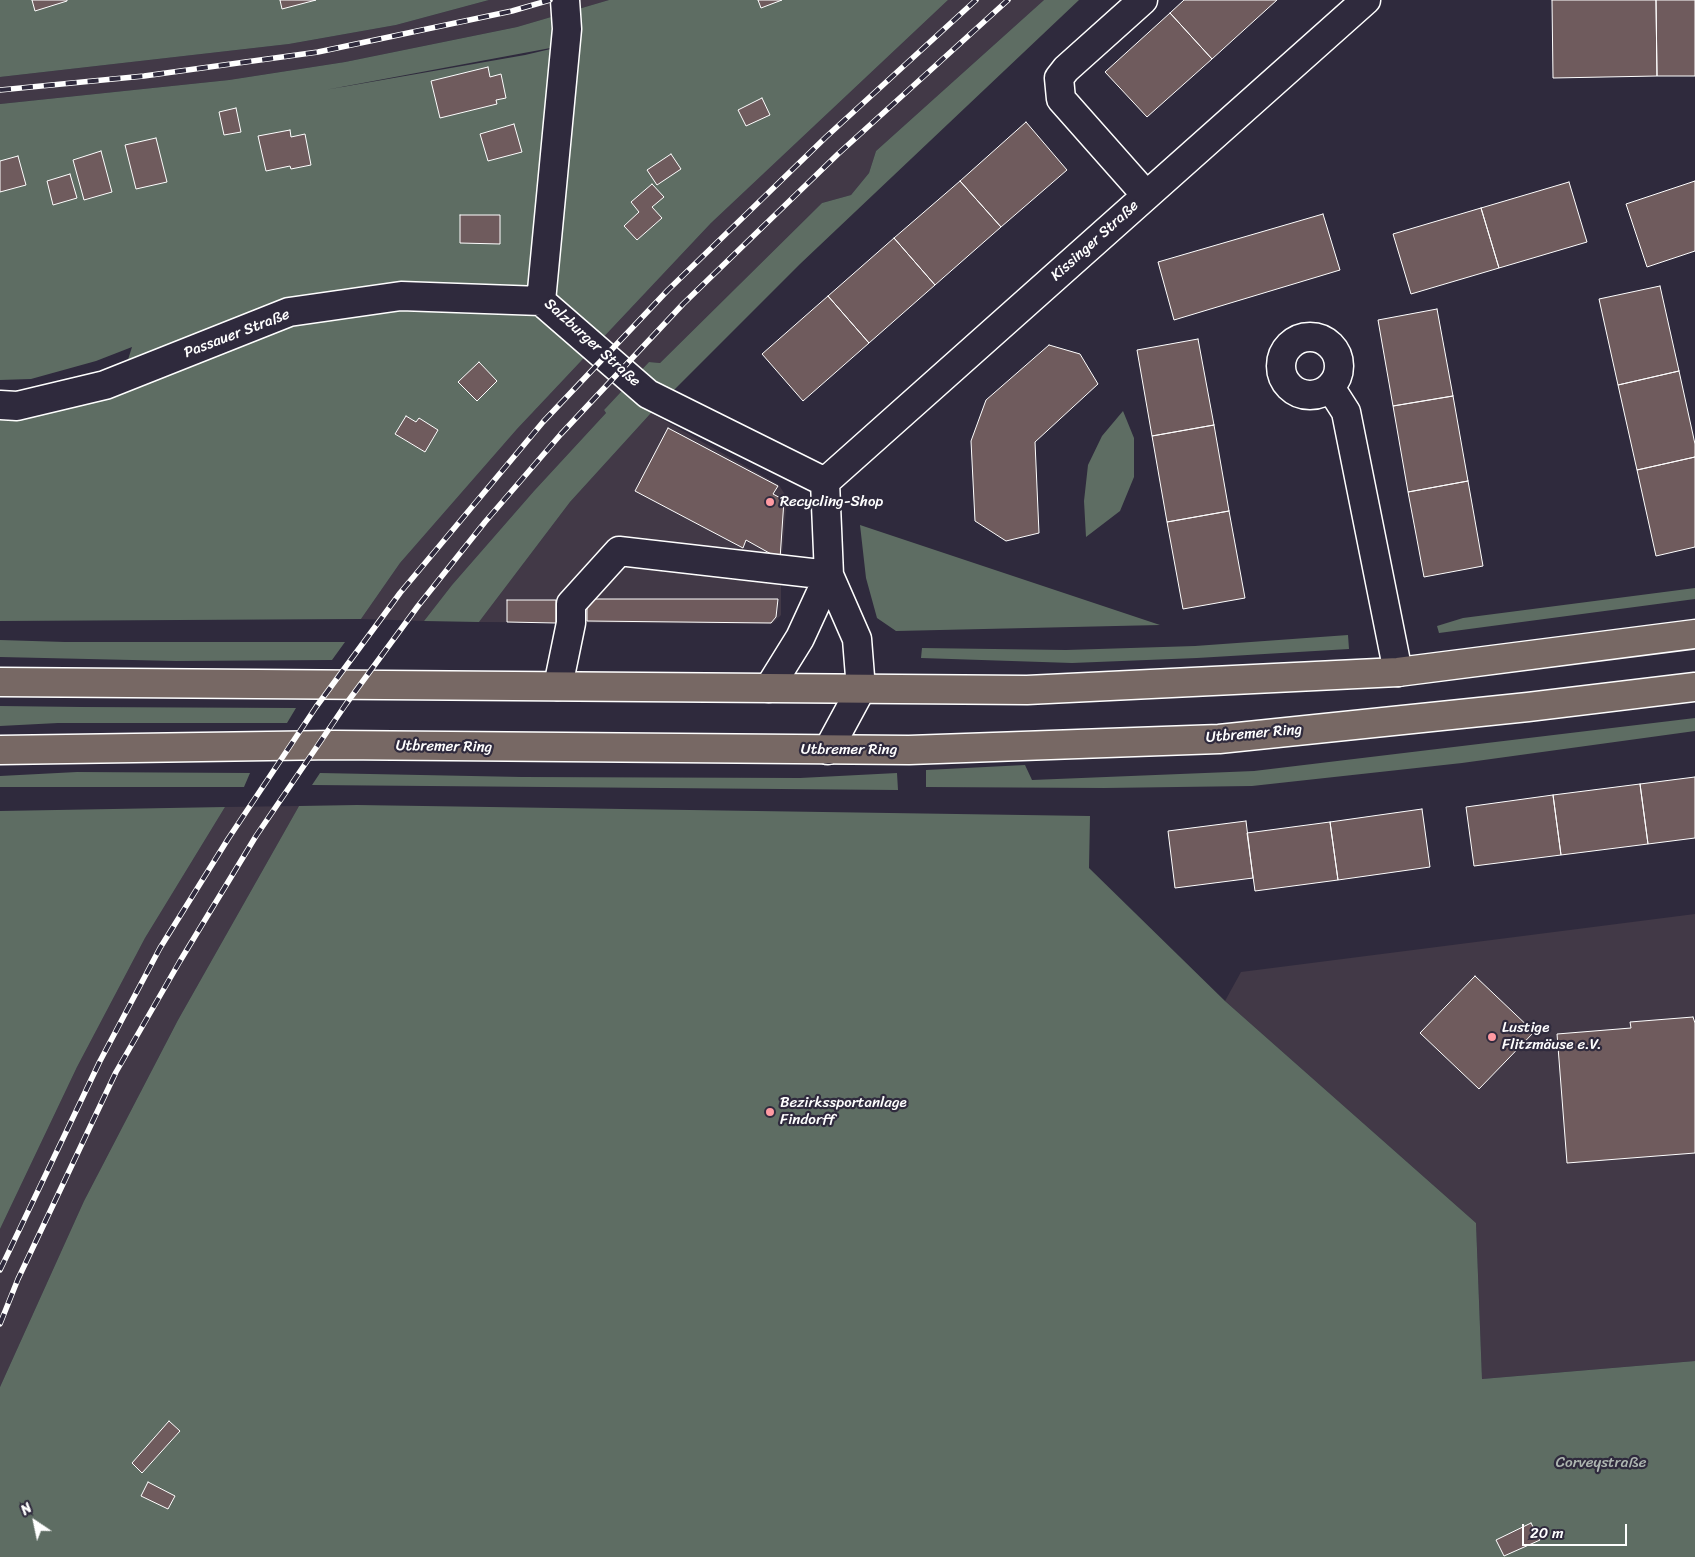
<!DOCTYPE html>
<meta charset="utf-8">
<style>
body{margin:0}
#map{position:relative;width:1695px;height:1557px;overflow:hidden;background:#2f2a3d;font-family:Sriracha,sans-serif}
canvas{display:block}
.north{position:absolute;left:10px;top:1497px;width:50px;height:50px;-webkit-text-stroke:4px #2f2a3d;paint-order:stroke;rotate:326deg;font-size:14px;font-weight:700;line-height:20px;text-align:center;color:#fff}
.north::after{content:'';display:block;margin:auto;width:18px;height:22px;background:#fff;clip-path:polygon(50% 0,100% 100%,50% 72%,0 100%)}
.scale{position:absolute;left:1522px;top:1524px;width:105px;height:22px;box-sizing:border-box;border:2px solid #fff;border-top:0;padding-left:6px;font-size:15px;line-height:18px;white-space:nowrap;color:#fff;-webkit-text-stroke:4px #2f2a3d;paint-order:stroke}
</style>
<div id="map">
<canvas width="1695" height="1557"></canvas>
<div class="north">N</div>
<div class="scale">20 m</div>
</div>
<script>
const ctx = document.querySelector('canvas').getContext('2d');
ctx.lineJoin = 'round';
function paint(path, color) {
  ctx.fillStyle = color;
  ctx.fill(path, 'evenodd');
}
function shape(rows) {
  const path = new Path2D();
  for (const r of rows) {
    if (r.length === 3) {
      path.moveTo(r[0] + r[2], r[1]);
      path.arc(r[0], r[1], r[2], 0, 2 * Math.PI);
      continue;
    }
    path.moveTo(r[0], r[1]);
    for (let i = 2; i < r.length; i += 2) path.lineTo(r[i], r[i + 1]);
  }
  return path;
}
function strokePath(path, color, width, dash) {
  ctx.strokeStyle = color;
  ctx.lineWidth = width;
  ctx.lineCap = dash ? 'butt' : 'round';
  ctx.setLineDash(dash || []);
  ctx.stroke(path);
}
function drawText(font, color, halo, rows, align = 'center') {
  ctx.font = font + ' Sriracha,sans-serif';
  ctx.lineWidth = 4.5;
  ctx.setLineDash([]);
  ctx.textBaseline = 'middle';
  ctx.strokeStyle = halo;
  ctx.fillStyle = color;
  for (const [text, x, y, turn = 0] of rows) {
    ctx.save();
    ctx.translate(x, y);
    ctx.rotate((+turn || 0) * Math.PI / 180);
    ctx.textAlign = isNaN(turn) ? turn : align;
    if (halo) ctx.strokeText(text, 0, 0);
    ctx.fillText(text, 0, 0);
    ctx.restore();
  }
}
paint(shape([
 [489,0,609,0,517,27,345,62,229,80,0,104,0,77,289,44,396,25],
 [948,0,1044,0,876,151,869,173,851,195,822,203,660,363,649,362,604,410,606,413,534,491,452,585,424,621,361,619,400,563,517,429,711,223],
 [651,413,779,485,787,498,781,570,781,615,772,624,479,622,570,502],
 [299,806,178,1020,84,1201,0,1387,0,1229,77,1067,145,938,225,807],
 [1695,914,1695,1361,1482,1379,1476,1223,1225,1001,1241,972]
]), '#423947');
paint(shape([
 [0,0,489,0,396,25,289,44,0,77],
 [609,0,948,0,711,223,517,429,400,563,361,619,0,621,0,413,118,391,132,347,96,361,31,379,0,380,0,104,229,80,345,62,517,27],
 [572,44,525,55,325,90],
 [1044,0,1079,0,800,264,651,413,570,502,479,622,424,621,452,585,534,491,606,413,604,410,649,362,660,363,822,203,851,195,869,173,876,151],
 [1123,411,1134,438,1134,477,1120,511,1086,537,1084,501,1088,465,1102,436],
 [860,525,1160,625,896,631,877,618,866,578],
 [1695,588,1695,599,1439,633,1437,626,1463,618],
 [1348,635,1349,649,1197,658,1072,663,921,658,922,648,1066,650,1195,646],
 [0,640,65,642,345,642,332,660,176,661,0,657],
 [0,706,82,707,296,708,287,723,58,723,0,726],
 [1695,718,1695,731,1462,763,1252,786,1104,788,926,787,926,770,1025,765,1032,780,1254,771],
 [77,772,250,773,244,787,0,787,0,776],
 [320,773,522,777,800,778,897,773,898,790,312,785],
 [357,805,1090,816,1089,868,1225,1001,1476,1223,1482,1379,1695,1361,1695,1557,0,1557,0,1387,84,1201,178,1020,299,806],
 [225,807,145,938,77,1067,0,1229,0,811]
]), '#5e6d63');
const building = shape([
 [32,0,67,0,67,1,35,11,32,0],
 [280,0,316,0,282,9,280,0],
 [758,0,782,0,761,8,758,0],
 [1184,0,1277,0,1212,59,1170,13,1184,0],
 [1552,0,1656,0,1657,76,1553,78,1552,0],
 [1656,0,1695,0,1695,76,1657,76,1656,0],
 [1170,13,1212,59,1147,117,1105,72,1170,13],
 [488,67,490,77,501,74,506,98,496,100,497,104,440,118,431,81,488,67],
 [762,98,770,115,746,126,738,110,762,98],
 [236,108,241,132,224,135,219,112,236,108],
 [1026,122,1067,170,1001,227,960,181,1026,122],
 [514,124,522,152,488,161,480,134,514,124],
 [290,130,291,137,305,134,311,165,291,169,290,166,266,171,258,136,290,130],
 [156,138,167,182,136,189,125,145,156,138],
 [101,151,112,192,84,200,73,160,101,151],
 [671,154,681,169,657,185,647,170,671,154],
 [18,156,26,185,0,192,0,161,18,156],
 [70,174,77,198,53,205,47,181,70,174],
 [960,181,1001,227,935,285,894,238,960,181],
 [1695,181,1695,251,1647,267,1626,204,1695,181],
 [1569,182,1587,242,1499,268,1481,208,1569,182],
 [652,184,664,197,652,207,662,218,637,240,624,226,639,212,631,202,652,184],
 [1481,208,1499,268,1411,294,1393,234,1481,208],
 [1323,214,1340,270,1174,320,1158,262,1323,214],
 [460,215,500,215,500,244,460,243,460,215],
 [894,238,935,285,869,343,828,296,894,238],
 [1660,286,1679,371,1618,385,1599,299,1660,286],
 [828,296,869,343,803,401,762,354,828,296],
 [1437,309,1453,396,1393,406,1378,320,1437,309],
 [1198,339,1214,425,1152,436,1137,350,1198,339],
 [1049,345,1080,354,1098,384,1035,442,1039,533,1006,541,975,521,971,441,986,400,1049,345],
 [479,362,497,381,477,401,458,382,479,362],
 [1679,371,1695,444,1695,457,1637,470,1618,385,1679,371],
 [1453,396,1468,481,1408,492,1393,406,1453,396],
 [406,416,416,422,419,418,438,430,425,452,395,434,406,416],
 [1214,425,1229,511,1167,522,1152,436,1214,425],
 [668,428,778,486,773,494,784,500,780,559,746,540,743,548,635,491,668,428],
 [1695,457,1695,547,1656,556,1637,470,1695,457],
 [1468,481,1483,566,1424,577,1408,492,1468,481],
 [1229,511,1245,598,1183,609,1167,522,1229,511],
 [587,599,778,599,776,617,771,623,587,621,587,599],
 [507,600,556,600,556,623,507,622,507,600],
 [1695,777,1695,838,1648,844,1640,784,1695,777],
 [1640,784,1648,844,1561,855,1553,795,1640,784],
 [1553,795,1561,855,1474,866,1466,807,1553,795],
 [1422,809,1430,867,1338,880,1330,822,1422,809],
 [1246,821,1253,878,1175,888,1168,831,1246,821],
 [1330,822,1338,880,1255,891,1247,833,1330,822],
 [1475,976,1534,1032,1479,1089,1420,1033,1475,976],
 [1693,1017,1695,1023,1695,1153,1567,1163,1557,1034,1631,1028,1630,1022,1693,1017],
 [169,1421,180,1431,142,1473,132,1463,169,1421],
 [148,1482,175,1496,168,1509,141,1496,148,1482],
 [1531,1523,1540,1540,1504,1556,1496,1540,1531,1523]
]);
paint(building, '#6f5b5d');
strokePath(building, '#fff', 1);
const minor = shape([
 [1143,0,1066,69,1059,78,1061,99,1146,195],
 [541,301,648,394,825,482],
 [541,301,567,29,565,0],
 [1310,366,29],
 [1330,387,1346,412,1398,672],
 [0,405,17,406,105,385,289,312,401,296,541,301],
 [825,482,1366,0],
 [825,482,829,575,857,639,861,689,828,750],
 [558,686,571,623,571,604,619,551,829,575],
 [769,688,800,638,829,575]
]);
const major = shape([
 [0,682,1027,690,1398,672,1695,634],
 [0,750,335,745,909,750,1219,739,1528,707,1695,687]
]);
strokePath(minor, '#fff', 31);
strokePath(major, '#fff', 31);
strokePath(minor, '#2f2a3d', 28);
strokePath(major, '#776864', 28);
const rail = shape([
 [0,90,144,76,318,52,512,11,550,0],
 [0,1270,100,1061,160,948,228,839,316,707,400,593,543,422,668,290,826,137,976,0],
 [0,1324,18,1279,116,1072,180,961,256,836,346,704,418,606,485,522,561,434,683,304,838,154,1008,0]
]);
strokePath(rail, '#fff', 5.5);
strokePath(rail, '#2f2a3d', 4, [11]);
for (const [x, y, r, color] of [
 [770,502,5,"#ff9aa2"],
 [1492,1037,5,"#ff9aa2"],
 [770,1112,5,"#ff9aa2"]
]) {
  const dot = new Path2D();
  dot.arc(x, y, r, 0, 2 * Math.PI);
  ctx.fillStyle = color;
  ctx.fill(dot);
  strokePath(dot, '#2f2a3d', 2);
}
drawText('15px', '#fff', '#2f2a3d', [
 ["Kissinger Straße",1095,241,-42],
 ["Passauer Straße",237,334,-21],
 ["Salzburger Straße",592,343,42],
 ["Utbremer Ring",1254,734,-5],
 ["Utbremer Ring",444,747,1],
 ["Utbremer Ring",849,750]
]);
drawText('15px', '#fff', '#2f2a3d', [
 ["Recycling-Shop",780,502],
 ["Lustige",1502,1028],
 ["Flitzmäuse e.V.",1502,1045],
 ["Bezirkssportanlage",780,1103],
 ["Findorff",780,1120]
], 'left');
drawText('15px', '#aeb6b1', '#2f2a3d', [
 ["Corveystraße",1601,1463]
]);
</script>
